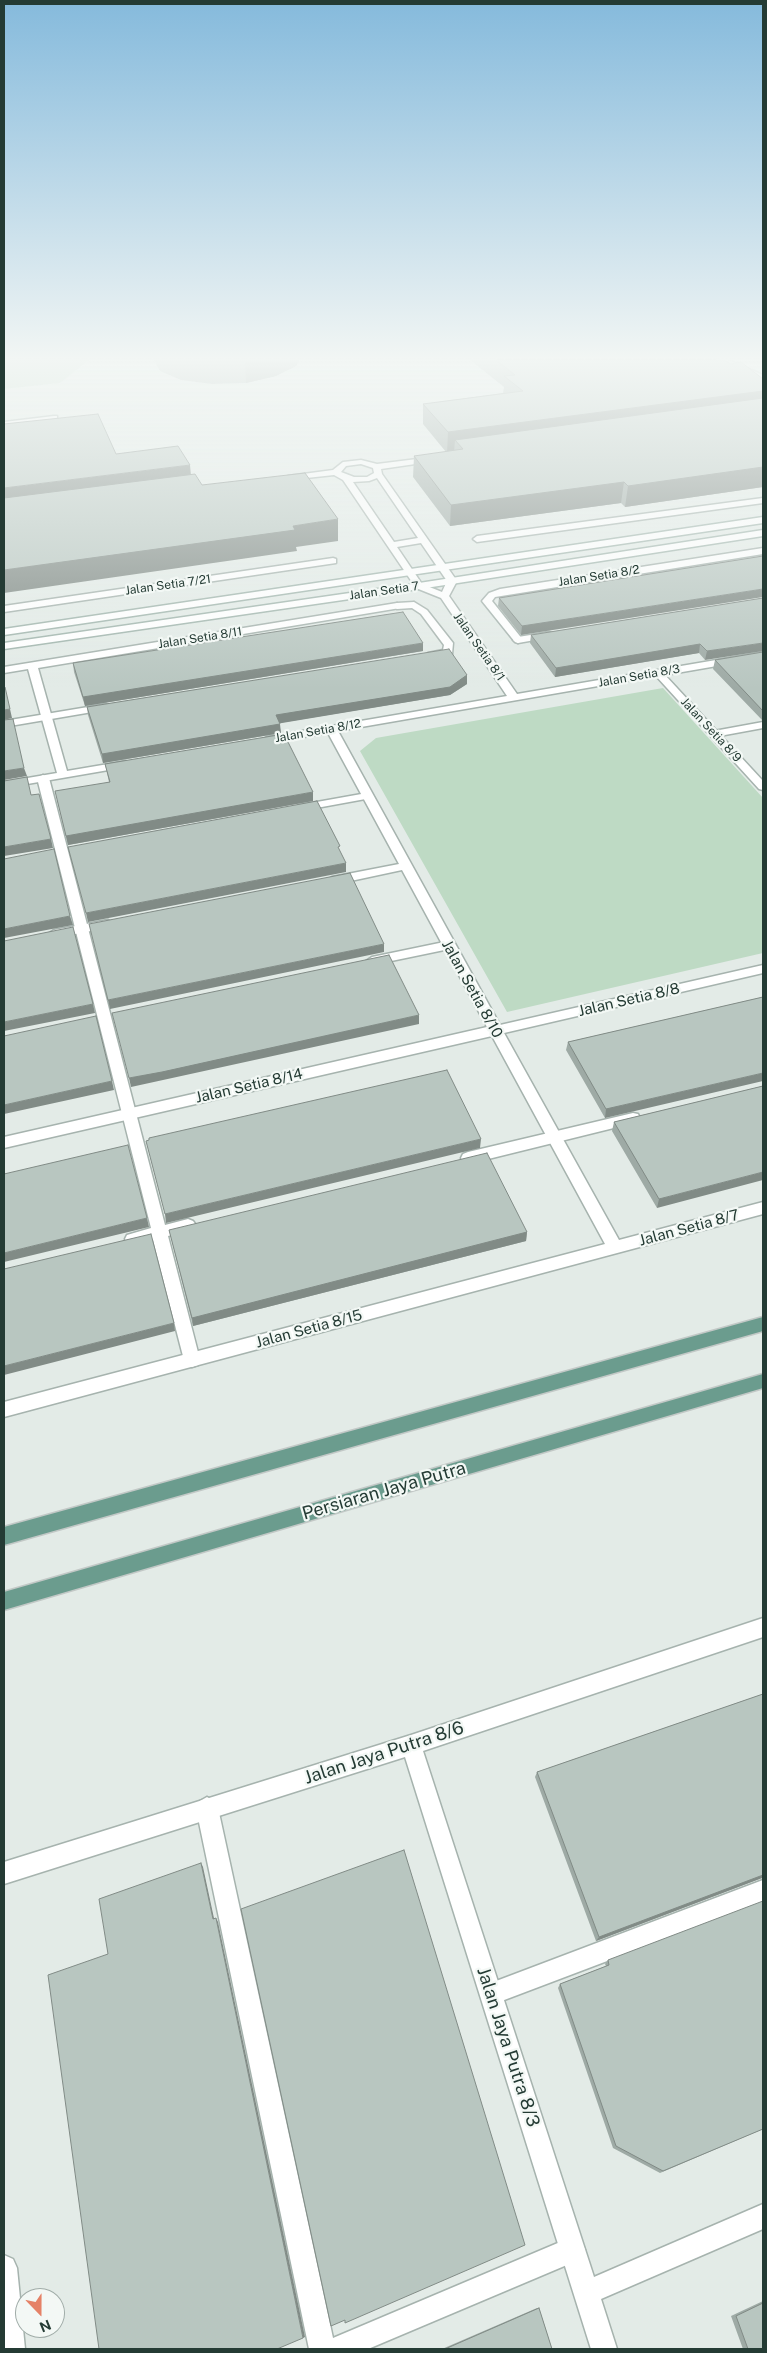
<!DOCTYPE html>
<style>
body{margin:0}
#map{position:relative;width:767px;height:2353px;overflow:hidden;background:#e3ebe7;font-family:"Public Sans",sans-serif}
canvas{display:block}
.frame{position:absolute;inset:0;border:5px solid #243b34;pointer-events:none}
.north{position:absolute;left:15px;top:2288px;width:50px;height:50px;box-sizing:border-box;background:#f3f8f5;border:1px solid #a0aca8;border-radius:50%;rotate:158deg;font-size:14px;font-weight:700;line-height:20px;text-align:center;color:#243b34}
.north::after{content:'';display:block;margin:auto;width:18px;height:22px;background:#e58267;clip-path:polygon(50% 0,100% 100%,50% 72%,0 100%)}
</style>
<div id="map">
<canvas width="767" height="2353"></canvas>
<div class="frame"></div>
<div class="north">N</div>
</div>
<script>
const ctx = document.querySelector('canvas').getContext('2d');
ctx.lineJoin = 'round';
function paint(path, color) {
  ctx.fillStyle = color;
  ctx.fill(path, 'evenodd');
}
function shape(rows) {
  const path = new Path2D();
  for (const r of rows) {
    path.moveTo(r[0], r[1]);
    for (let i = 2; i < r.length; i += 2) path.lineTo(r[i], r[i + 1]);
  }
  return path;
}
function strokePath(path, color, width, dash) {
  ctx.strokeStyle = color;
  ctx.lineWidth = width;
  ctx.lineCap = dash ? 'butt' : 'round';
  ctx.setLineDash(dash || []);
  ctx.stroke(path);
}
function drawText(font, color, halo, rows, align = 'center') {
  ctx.font = font + ' "Public Sans",sans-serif';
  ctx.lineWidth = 4.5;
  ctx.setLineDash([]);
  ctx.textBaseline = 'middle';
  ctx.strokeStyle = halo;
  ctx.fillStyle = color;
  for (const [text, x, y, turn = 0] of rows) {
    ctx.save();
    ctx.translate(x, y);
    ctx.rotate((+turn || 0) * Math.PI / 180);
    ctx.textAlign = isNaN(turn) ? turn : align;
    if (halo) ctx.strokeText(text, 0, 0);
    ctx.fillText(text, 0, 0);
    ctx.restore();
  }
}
paint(shape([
 [4,360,89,360,60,383,4,389],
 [663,688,763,798,763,953,507,1012,360,751,376,738]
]), '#bedac4');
const lane = shape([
 [414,602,427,610,453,643,452,654,428,657,428,653,443,650,444,645,421,614,412,608,397,609,392,606,397,603,414,602],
 [549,632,552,633,552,637,518,643,513,640,518,637,549,632],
 [106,704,111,707,110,709,4,727,4,721,106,704],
 [763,722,763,728,714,737,709,734,714,731,763,722],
 [43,775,49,778,165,1225,188,1219,193,1221,196,1225,193,1229,168,1236,200,1360,198,1365,192,1367,186,1365,184,1360,153,1240,133,1245,127,1243,125,1239,127,1235,151,1228,37,778,43,775],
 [367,793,373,796,371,798,300,811,294,808,300,805,367,793],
 [449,941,455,945,454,948,372,965,366,961,372,957,449,941],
 [633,1113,638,1114,640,1118,638,1122,468,1164,463,1162,461,1158,463,1154,468,1152,633,1113],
 [207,1797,214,1801,218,1808,333,2338,572,2237,581,2241,585,2250,581,2259,368,2349,309,2349,196,1808,200,1801,207,1797],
 [763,1880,763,1902,491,2005,483,2002,480,1994,483,1986,763,1880]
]);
const street = shape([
 [718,360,728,360,763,375,763,380,718,360],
 [54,416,57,416,57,420,4,426,4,422,54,416],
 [433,457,437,459,436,461,381,469,382,474,457,581,449,596,517,694,763,652,763,658,665,675,763,781,763,790,759,789,656,676,338,731,500,1025,763,965,763,973,504,1033,619,1240,763,1202,763,1214,4,1417,4,1402,605,1244,492,1036,4,1148,4,1137,487,1027,402,870,332,885,326,881,332,877,399,864,328,733,267,743,262,740,267,737,507,696,441,598,416,588,343,480,334,475,288,480,284,478,288,476,333,470,343,462,361,460,377,464,433,457],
 [361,464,373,468,374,473,367,477,354,477,341,472,346,466,361,464],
 [377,478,418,538,394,542,353,482,369,481,377,478],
 [421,543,447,581,442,592,422,584,397,547,421,543],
 [763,498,763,503,477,542,473,539,477,536,763,498],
 [763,548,763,554,495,597,492,601,523,640,518,643,515,642,482,601,489,593,500,589,763,548],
 [333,558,336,559,336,563,4,612,4,606,333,558],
 [397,603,402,606,400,608,38,668,67,771,126,761,132,764,126,767,4,788,4,782,57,773,28,669,4,673,4,667,397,603],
 [108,920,114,924,112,927,54,938,48,934,54,930,108,920],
 [763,1618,763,1637,423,1751,594,2277,763,2204,763,2229,601,2299,617,2349,591,2349,405,1757,4,1884,4,1862,411,1735,763,1618],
 [4,2255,13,2259,17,2268,25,2349,4,2349,4,2255]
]);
const secondary = shape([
 [763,517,763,523,4,635,4,629,763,517],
 [763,530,763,536,419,589,4,649,4,643,419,583,763,530]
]);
const primary = shape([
 [763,1317,763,1331,4,1545,4,1527,763,1317],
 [763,1374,763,1388,4,1610,4,1592,763,1374]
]);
strokePath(lane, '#a6b3ae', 3);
strokePath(street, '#a6b3ae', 3);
strokePath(secondary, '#a2b6ae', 3);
strokePath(primary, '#c2c8c6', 3);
paint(lane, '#fff');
paint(street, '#fff');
paint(secondary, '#fff');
paint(primary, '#6b9c8e');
paint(shape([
 [154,360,299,360,296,366,276,376,246,383,212,384,181,380,160,371],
 [470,360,724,360,731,364,763,379,763,487,625,507,621,503,450,526,413,477,414,456,446,452,423,424,423,404,503,393,504,387],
 [763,556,521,635,498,606,499,598],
 [763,598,705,660,699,653,555,677,530,643,531,635],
 [423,651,85,706,74,672,73,663],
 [763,652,763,721,713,669,715,660],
 [467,684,450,695,279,723,281,733,103,763,88,715,87,707],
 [105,764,313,801,68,845,57,800,109,782],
 [763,997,605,1118,566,1050,568,1042],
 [763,1086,657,1208,612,1131,614,1122],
 [169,1230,527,1232,526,1241,193,1326],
 [763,1694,763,1879,762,1878,596,1941,535,1777,537,1772],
 [608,1960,763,2129,660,2173,613,2148,558,1988,560,1984,606,1966,605,1964],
 [763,2301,763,2349,743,2349,731,2316],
 [537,2308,539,2308,552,2349,442,2349]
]), '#9eaaa5');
paint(shape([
 [245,360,299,360,296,366,276,376,246,383],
 [763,391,763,408,455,440,454,452,447,453,448,432],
 [190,465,192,486,4,510,4,488],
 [763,467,763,487,625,507,628,486],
 [624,482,621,503,450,526,451,505],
 [338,519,338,541,296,547,297,551,4,593,4,570],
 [763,589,763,597,521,635,522,626],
 [423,643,423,651,85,706,83,697],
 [763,643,763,651,705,660,707,651],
 [700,644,699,653,555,677,556,668],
 [467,675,467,684,450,695,276,724,276,715],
 [10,709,12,718,4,720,4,710],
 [280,724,281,733,103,763,102,754],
 [24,768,27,776,4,780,4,771],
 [313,792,313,801,68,845,66,836],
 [51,839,53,848,4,856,4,847],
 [346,863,346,872,88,922,86,913],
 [70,916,73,925,4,938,4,929],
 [384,944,384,952,110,1009,108,1000],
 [93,1004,95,1013,4,1031,4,1022],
 [419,1015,419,1024,131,1087,129,1078],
 [763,1073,763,1081,605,1118,606,1109],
 [112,1081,114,1090,4,1114,4,1105],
 [481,1139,480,1148,166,1223,165,1214],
 [763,1172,763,1180,657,1208,659,1199],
 [147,1218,149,1227,4,1262,4,1253],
 [527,1232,526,1241,193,1326,192,1318],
 [174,1323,175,1331,4,1375,4,1366],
 [201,1863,203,1867,215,1923,213,1919],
 [763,1875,762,1878,596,1941,599,1937],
 [216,1918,218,1922,305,2337,303,2338]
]), '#818b86');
const building = shape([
 [496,360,724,360,731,364,741,362,763,379,763,391,448,432,423,404,523,391,504,376,515,375,496,360],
 [763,398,763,467,628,486,624,482,451,505,414,456,463,449,455,440,763,398],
 [98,414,116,454,178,446,190,465,4,488,4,424,98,414],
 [305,473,338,519,293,526,295,530,4,570,4,498,195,474,202,485,305,473],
 [763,556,763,589,522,626,499,598,763,556],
 [763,598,763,643,707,651,700,644,556,668,531,635,763,598],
 [403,612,423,643,83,697,73,663,403,612],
 [449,649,467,675,450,687,276,715,280,724,102,754,87,707,449,649],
 [763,652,763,711,715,660,763,652],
 [4,687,5,687,10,709,4,710,4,687],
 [13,719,24,768,4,771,4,720,13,719],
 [284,734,313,792,66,836,55,791,110,782,105,764,284,734],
 [27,777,31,795,39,794,51,839,4,847,4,781,27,777],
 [317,801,340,846,338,847,346,863,86,913,68,847,317,801],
 [54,849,70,916,4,929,4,859,54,849],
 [350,873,384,944,108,1000,89,924,350,873],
 [73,927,93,1004,4,1022,4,941,73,927],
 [389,955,419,1015,162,1072,129,1078,112,1013,389,955],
 [763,997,763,1073,606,1109,568,1042,763,997],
 [96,1016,112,1081,4,1105,4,1036,96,1016],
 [447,1070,481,1139,165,1214,146,1141,149,1140,149,1138,447,1070],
 [763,1086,763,1172,659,1199,614,1122,763,1086],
 [128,1145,147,1218,4,1253,4,1174,128,1145],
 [487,1153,527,1232,192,1318,169,1230,487,1153],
 [151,1234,174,1323,4,1366,4,1269,151,1234],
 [763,1694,763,1875,599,1937,537,1772,763,1694],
 [404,1850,525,2245,345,2323,345,2320,331,2326,241,1909,404,1850],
 [201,1863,213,1919,216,1918,303,2338,277,2349,99,2349,48,1975,108,1954,99,1899,201,1863],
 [763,1901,763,2129,663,2171,616,2146,560,1984,609,1965,608,1960,763,1901],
 [763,2303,763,2349,748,2349,736,2316,763,2303],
 [539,2308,552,2349,445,2349,539,2308]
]);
paint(building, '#b8c6c0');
strokePath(building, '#818b86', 1);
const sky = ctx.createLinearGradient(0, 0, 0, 689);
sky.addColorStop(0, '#85badc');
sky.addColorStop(0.52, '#f2f6f4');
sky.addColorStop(1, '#f2f6f400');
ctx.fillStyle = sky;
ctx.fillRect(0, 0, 767, 689);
drawText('12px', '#243b34', '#f3f8f5', [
 ["Jalan Setia 8/2",599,576,-9],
 ["Jalan Setia 7/21",168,585,-8],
 ["Jalan Setia 7",384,591,-8],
 ["Jalan Setia 8/11",200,638,-9],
 ["Jalan Setia 8/1",479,647,55],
 ["Jalan Setia 8/3",639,676,-10],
 ["Jalan Setia 8/9",711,730,47],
 ["Jalan Setia 8/12",318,731,-10]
]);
drawText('15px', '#243b34', '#f3f8f5', [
 ["Jalan Setia 8/10",472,989,61],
 ["Jalan Setia 8/8",629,1000,-13],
 ["Jalan Setia 8/14",249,1086,-13],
 ["Jalan Setia 8/7",689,1228,-15],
 ["Jalan Setia 8/15",309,1329,-15]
]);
drawText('18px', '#243b34', '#f3f8f5', [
 ["Persiaran Jaya Putra",384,1491,-16],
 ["Jalan Jaya Putra 8/6",384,1753,-18],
 ["Jalan Jaya Putra 8/3",508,2047,72]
]);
</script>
